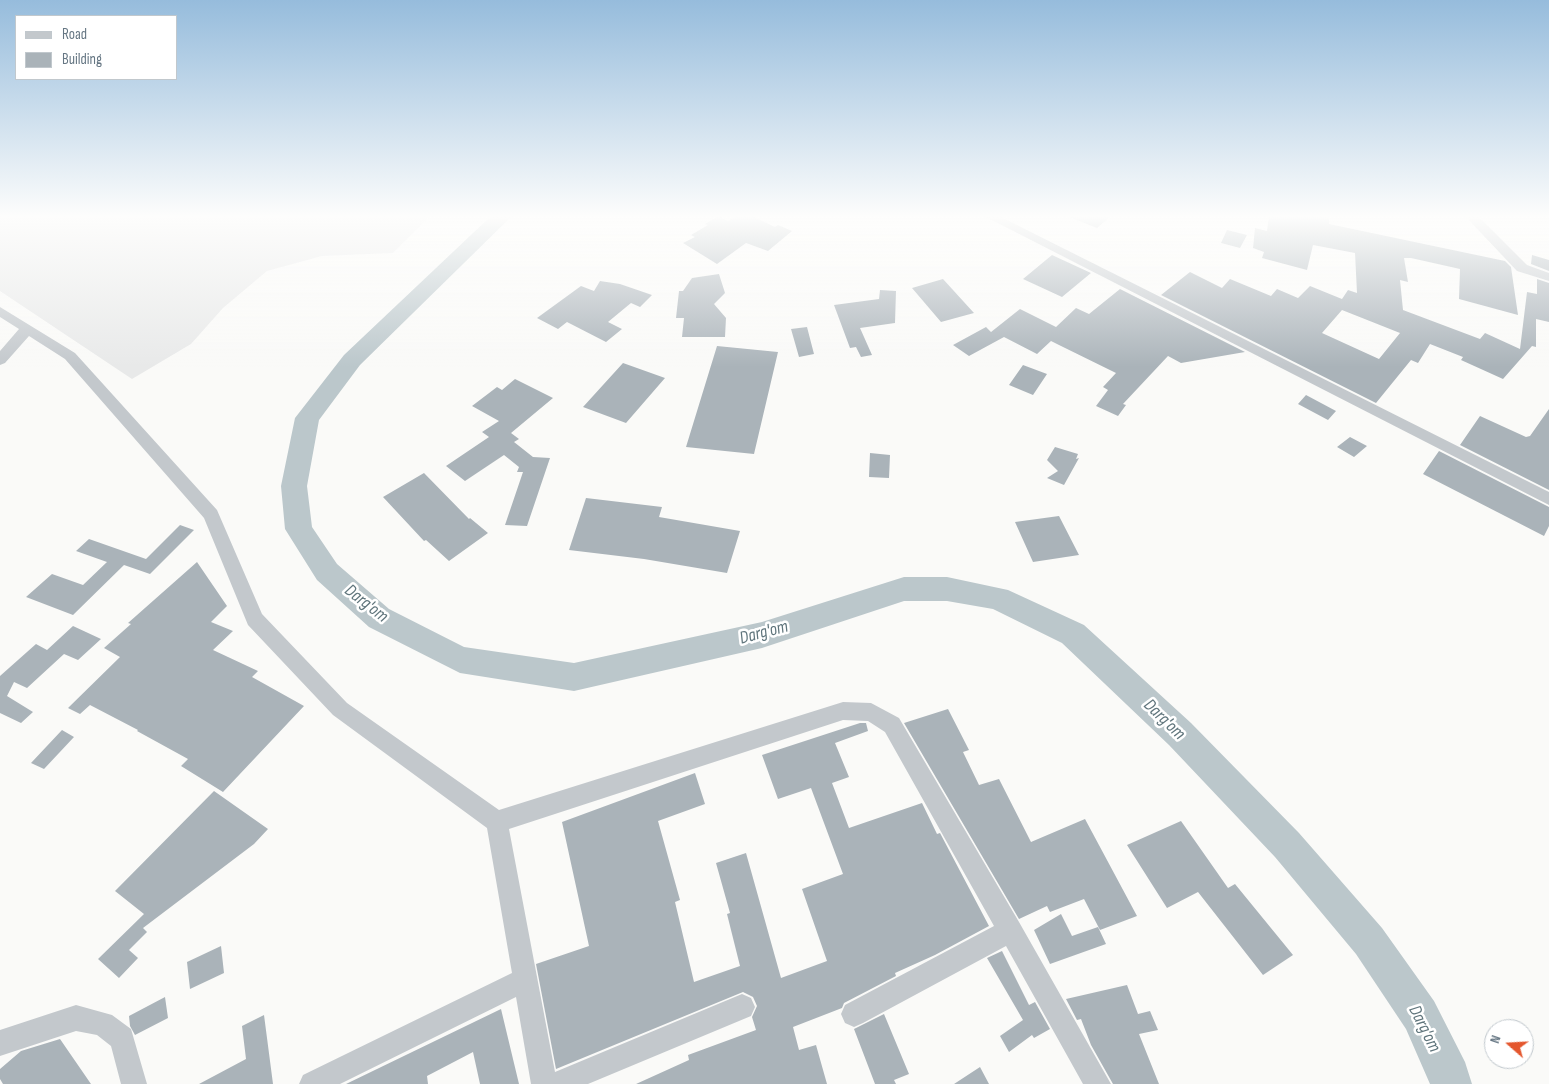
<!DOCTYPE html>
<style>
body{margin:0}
#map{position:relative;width:1549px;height:1084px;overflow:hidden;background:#fafaf8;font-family:"Sofia Sans Condensed",sans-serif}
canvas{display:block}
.legend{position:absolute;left:15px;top:15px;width:162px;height:65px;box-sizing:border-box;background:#fff;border:1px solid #c1c8cd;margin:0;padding:6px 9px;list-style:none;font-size:15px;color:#657683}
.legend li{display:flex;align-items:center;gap:10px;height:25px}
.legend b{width:25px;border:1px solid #c1c8cd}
.north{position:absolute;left:1484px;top:1019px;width:50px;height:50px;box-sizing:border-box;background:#fff;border:1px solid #c1c8cd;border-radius:50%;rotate:289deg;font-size:14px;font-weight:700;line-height:20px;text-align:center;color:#657683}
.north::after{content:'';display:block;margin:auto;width:18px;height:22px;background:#e4572e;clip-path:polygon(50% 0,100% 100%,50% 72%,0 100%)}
</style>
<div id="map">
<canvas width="1549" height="1084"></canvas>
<ul class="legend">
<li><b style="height:6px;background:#c3c8cc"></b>Road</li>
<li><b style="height:14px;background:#aab3b9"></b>Building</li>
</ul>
<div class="north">N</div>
</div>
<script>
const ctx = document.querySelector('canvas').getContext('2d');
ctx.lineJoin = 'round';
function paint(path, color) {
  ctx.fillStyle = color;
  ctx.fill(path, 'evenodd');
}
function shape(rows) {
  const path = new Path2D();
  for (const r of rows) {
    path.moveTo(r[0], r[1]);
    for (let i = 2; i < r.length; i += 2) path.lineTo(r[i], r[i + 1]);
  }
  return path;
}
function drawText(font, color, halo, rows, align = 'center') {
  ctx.font = font + ' "Sofia Sans Condensed",sans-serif';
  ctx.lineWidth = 5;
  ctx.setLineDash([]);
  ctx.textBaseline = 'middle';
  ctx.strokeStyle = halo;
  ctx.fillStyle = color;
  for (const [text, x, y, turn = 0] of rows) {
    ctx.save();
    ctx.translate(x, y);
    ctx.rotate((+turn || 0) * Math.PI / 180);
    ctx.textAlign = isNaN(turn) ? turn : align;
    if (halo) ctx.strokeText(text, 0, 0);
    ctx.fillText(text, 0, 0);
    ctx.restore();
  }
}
paint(shape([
 [0,216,430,216,393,253,322,256,267,271,223,308,191,344,132,379,0,291]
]), '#e8e9e9');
paint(shape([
 [491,216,512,216,360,365,319,420,307,486,312,527,337,564,389,609,464,647,574,663,762,622,904,577,947,577,1008,590,1084,625,1191,723,1299,833,1382,928,1434,1001,1465,1062,1472,1084,1430,1084,1406,1029,1356,954,1275,857,1169,745,1062,643,993,609,947,601,904,601,762,648,574,691,460,673,369,627,317,580,285,529,281,486,295,418,344,355,491,216]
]), '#bbc7cb');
paint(shape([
 [718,216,728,221,736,216,754,217,775,227,778,225,792,231,768,251,746,243,717,264,683,243,695,237,691,235,708,225,705,224],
 [1067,216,1111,216,1097,228],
 [1269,216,1321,216,1329,217,1329,224,1505,261,1511,267,1518,315,1459,299,1460,269,1411,258,1404,258,1408,282,1400,280,1403,310,1480,339,1485,333,1520,349,1527,292,1537,294,1537,279,1549,283,1549,322,1536,319,1536,347,1532,346,1503,379,1461,360,1463,357,1430,344,1418,363,1411,360,1376,403,1161,295,1190,272,1222,288,1230,279,1271,296,1277,289,1298,298,1310,286,1342,299,1348,290,1357,293,1355,253,1313,245,1307,270,1262,258,1264,252,1253,248,1255,228,1267,231],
 [1342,310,1400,333,1379,359,1322,333],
 [1227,230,1247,235,1240,248,1221,243],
 [1052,255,1091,273,1062,297,1023,279],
 [1532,255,1549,260,1549,271,1531,264],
 [719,274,725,293,714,304,726,318,725,337,682,337,684,318,676,318,679,291,683,291,692,278],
 [943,279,974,313,941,322,912,288],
 [600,281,620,284,652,295,640,307,631,303,608,322,622,329,606,342,567,322,558,329,537,318,581,286,594,291],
 [1120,289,1245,352,1181,363,1168,356,1123,404,1126,405,1118,416,1096,406,1108,390,1103,387,1116,373,1059,345,1051,341,1037,354,1004,337,969,356,953,345,986,327,991,332,1020,309,1056,327,1076,308,1089,314],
 [880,290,896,291,895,323,860,328,872,355,861,357,856,347,850,348,834,305,879,299],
 [807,327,814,354,799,357,791,329],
 [717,346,778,352,754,454,686,447],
 [623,363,665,378,626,423,583,407],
 [1023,365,1047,374,1033,395,1009,385],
 [515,379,553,398,511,433,519,439,514,442,533,457,550,458,527,526,505,525,523,472,517,472,519,467,504,455,465,481,446,466,489,437,482,432,499,421,472,406,497,387,502,390],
 [1306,395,1336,411,1328,420,1298,404],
 [1549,409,1549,490,1460,445,1480,416,1526,437,1530,436],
 [1350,437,1367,446,1354,457,1337,447],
 [1055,447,1078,454,1076,459,1079,458,1064,485,1047,478,1058,471,1047,460],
 [1439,451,1549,507,1549,526,1544,536,1423,474],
 [870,453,890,455,889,478,869,477],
 [424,473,469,519,470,518,488,533,449,561,426,540,424,541,383,497],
 [586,498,662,507,659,517,740,531,727,573,644,559,569,550],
 [1059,516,1079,555,1033,562,1015,522],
 [180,525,194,530,150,574,124,565,73,615,26,597,52,574,83,585,107,562,76,551,89,539,146,559],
 [197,562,227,606,211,622,233,631,213,650,258,671,252,677,304,706,223,792,181,766,188,759,137,731,138,730,90,705,80,714,68,708,120,657,104,648,131,624,128,623],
 [73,626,101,639,78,660,64,654,27,688,14,682,7,696,33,712,21,723,0,713,0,676,36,644,47,650],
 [948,709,969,750,963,752,979,785,999,779,1031,842,1085,819,1137,916,1100,930,1084,899,1050,912,1047,906,1019,919,904,723],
 [860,723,866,723,868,731,835,743,849,777,832,783,849,828,922,803,937,834,940,833,989,926,935,955,895,973,896,976,844,1003,842,1008,793,1027,799,1050,816,1045,827,1084,636,1084,689,1060,688,1055,756,1030,752,1017,757,1006,753,997,743,992,556,1069,536,964,589,946,562,822,695,773,705,804,658,821,680,900,675,902,694,982,740,966,727,914,730,913,716,863,746,853,781,978,827,961,802,889,843,874,811,788,778,799,762,755],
 [62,730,74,737,44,769,31,763],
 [214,791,268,829,254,844,143,928,147,932,129,950,138,958,119,978,98,959,144,914,115,891],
 [1181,821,1228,888,1235,884,1293,955,1263,975,1198,892,1167,908,1127,845],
 [1061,914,1072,936,1098,927,1106,944,1050,964,1034,930],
 [221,946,224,973,190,989,187,962],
 [1002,951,1029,1005,1035,1002,1050,1029,1034,1038,1032,1035,1009,1052,1000,1036,1023,1020,987,958],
 [1127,985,1138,1014,1150,1011,1158,1030,1139,1034,1159,1084,1113,1084,1091,1045,1081,1019,1077,1020,1066,999],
 [165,997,168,1018,135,1035,130,1026,129,1016],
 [501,1009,519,1084,480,1084,473,1052,427,1076,428,1084,346,1084],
 [884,1014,909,1074,894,1080,896,1084,875,1084,854,1029],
 [264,1015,273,1084,199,1084,246,1059,242,1026],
 [60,1039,91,1084,3,1084,0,1079,0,1069,21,1051],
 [980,1067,989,1084,954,1084]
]), '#aab3b9');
paint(shape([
 [984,216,999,216,1549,492,1549,505,984,216],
 [1465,216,1478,216,1527,265,1549,273,1549,281,1517,271,1465,216],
 [0,307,75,353,217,510,262,614,347,703,499,810,843,702,871,703,899,718,1019,922,1111,1084,1083,1084,1006,946,863,1023,854,1027,845,1023,841,1014,845,1005,994,926,885,732,868,721,843,720,509,829,555,1072,742,994,751,998,755,1007,751,1016,588,1084,531,1084,516,997,340,1084,299,1084,303,1075,512,973,487,828,333,715,248,625,204,518,65,359,29,336,5,363,0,365,0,351,19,329,0,317,0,307],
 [76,1005,112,1015,131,1029,147,1084,121,1084,111,1046,97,1035,76,1031,0,1056,0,1030,76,1005]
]), '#c3c8cc');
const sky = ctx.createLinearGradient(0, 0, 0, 367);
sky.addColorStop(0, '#96bcdc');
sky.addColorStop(0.59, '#fdfdfc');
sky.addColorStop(1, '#fdfdfc00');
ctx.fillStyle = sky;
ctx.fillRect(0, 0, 1549, 367);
drawText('italic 18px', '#60757c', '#fff', [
 ["Darg'om",366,604,38],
 ["Darg'om",764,633,-15],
 ["Darg'om",1164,720,44],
 ["Darg'om",1424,1029,63]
]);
</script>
